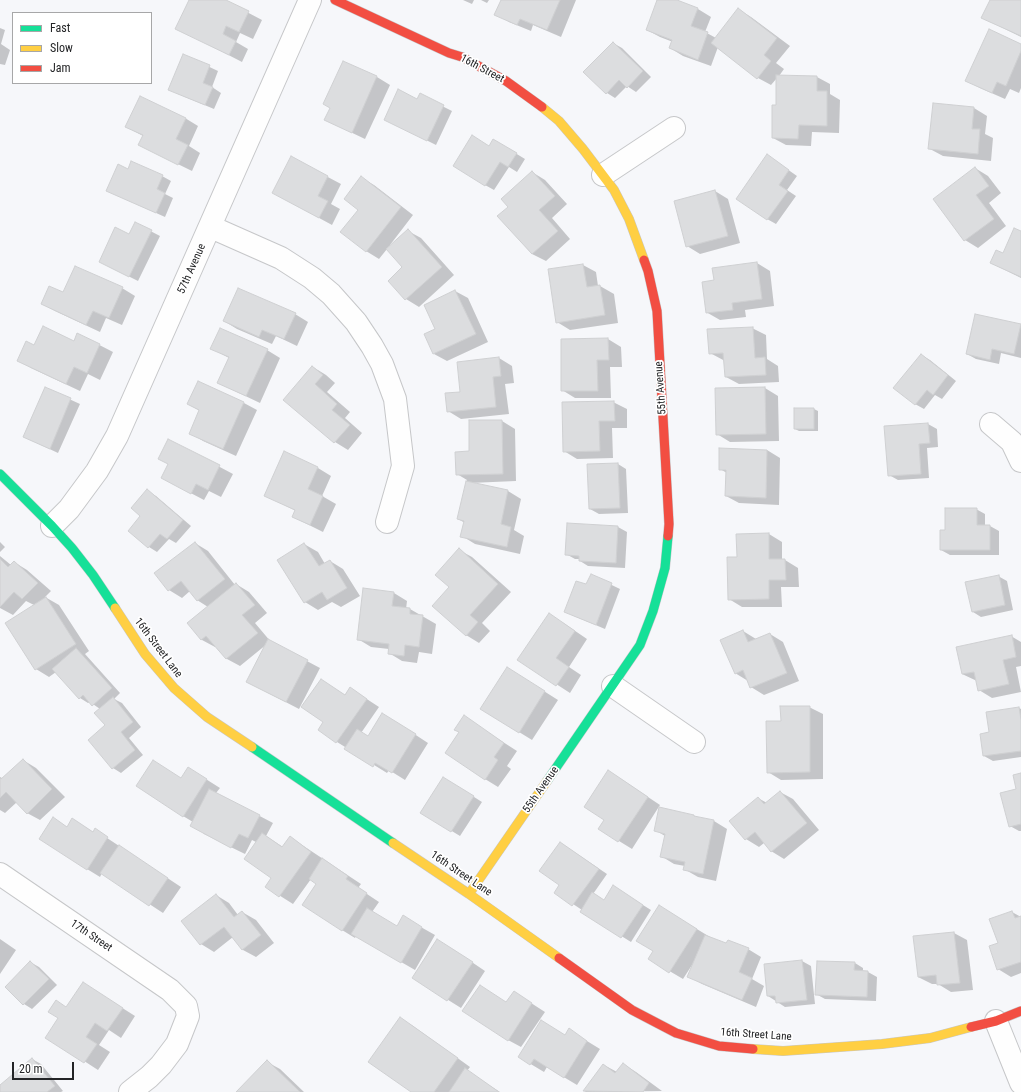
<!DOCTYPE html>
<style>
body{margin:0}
#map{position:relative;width:1021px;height:1092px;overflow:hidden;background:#f6f7fa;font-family:"Roboto Condensed",sans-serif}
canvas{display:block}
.legend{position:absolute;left:12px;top:12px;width:140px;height:72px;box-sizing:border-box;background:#fff;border:1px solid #a7a7a8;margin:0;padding:5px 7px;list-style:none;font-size:12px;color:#232426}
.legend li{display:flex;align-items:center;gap:8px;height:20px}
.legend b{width:20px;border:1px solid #a7a7a8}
.scale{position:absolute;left:12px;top:1062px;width:62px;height:18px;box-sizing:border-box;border:2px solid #232426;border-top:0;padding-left:5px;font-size:12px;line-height:14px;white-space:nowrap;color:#232426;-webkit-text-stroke:3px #fff;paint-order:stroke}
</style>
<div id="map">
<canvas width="1021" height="1092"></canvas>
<ul class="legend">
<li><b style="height:5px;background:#16e098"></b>Fast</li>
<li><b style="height:5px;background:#ffcf43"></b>Slow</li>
<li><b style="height:5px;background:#f24e42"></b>Jam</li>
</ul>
<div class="scale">20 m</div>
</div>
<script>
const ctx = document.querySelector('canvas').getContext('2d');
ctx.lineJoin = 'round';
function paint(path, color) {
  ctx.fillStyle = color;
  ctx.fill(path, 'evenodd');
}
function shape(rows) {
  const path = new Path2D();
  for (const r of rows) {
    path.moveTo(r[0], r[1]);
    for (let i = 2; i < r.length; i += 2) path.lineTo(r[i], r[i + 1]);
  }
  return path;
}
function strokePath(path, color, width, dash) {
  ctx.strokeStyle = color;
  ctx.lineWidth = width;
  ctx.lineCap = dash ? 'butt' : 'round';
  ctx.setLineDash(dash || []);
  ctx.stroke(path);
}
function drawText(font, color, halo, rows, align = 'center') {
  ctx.font = font + ' "Roboto Condensed",sans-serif';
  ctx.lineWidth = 3.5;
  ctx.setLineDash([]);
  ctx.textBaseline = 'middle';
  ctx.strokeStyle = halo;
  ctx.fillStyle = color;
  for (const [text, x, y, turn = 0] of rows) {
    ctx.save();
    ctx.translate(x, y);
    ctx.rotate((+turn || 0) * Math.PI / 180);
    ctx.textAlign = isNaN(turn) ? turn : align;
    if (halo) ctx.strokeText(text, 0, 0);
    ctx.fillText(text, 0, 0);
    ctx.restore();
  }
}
paint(shape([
 [190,0,224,0,262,20,253,39,240,33,236,42,248,49,242,62,176,28],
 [463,0,474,0,472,4],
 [481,0,489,0,487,3],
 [502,0,576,0,561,37,533,25,531,31,509,22,496,14],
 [658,0,674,0,698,9,711,17,705,32,716,38,738,9,751,17,790,46,776,63,784,69,779,76,817,77,830,84,830,94,840,100,839,133,812,132,811,146,786,145,773,138,777,106,777,78,771,85,758,78,718,47,711,66,683,56,670,48,673,42,660,37,647,30],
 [991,0,1021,0,1021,37,983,18],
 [0,28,5,30,1,44,10,50,5,65,0,64],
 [613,43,622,48,651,77,636,92,627,86,615,98,607,93],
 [1021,45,1021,88,1019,93,1010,89,1005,99,980,88,967,81],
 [184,55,218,71,212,87,221,93,214,109,178,94,170,89],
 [343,63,377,77,390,85,365,139,325,120,331,108],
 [420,95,452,111,436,145,394,124,418,100],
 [934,104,974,108,987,116,985,134,993,138,991,161,943,156,930,149],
 [185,118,198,126,189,146,200,153,192,171,139,145,143,136,126,127],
 [502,145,525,159,517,172,509,167,494,190,485,185,489,147],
 [767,155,797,176,787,190,796,196,776,224,767,219],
 [292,158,341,184,331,204,340,209,332,225,286,200],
 [975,168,988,176,1001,193,989,203,1006,226,978,248,965,240],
 [128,170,162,176,171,181,165,194,173,198,165,217,107,191],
 [532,172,545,180,567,204,552,218,570,239,546,261,532,254,499,216,509,207],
 [361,178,374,185,413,215,390,245,391,246,408,231,421,238,454,275,419,307,406,299,404,267,387,249,379,259,366,251],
 [715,191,728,199,740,243,700,254,687,246],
 [135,223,160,236,138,281,108,266,129,235],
 [1021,233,1021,278,991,263,1003,255],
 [757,263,770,271,774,306,745,310,746,317,720,320,706,312],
 [583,265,596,272,598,286,600,286,614,294,618,323,570,330,557,322],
 [122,288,135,296,122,325,106,318,100,332,55,311,42,304,64,293],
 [455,291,468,298,488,342,447,361,434,354],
 [295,314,308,322,297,346,276,336,272,344,237,329,224,321],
 [976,315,1021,326,1021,358,1001,353,999,364,976,359,967,354],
 [752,328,766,335,767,359,778,366,779,382,739,384,726,377,725,361,710,353],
 [78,334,113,352,100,380,88,374,80,391,31,368,18,360,34,346,74,342],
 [608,339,621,347,622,367,610,367,611,398,575,398,562,390,562,340],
 [212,349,267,350,280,358,260,403,218,383,229,358],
 [921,355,930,360,956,381,942,399,935,395,924,409,915,404],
 [499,358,512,366,514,383,505,384,509,414,461,419,448,411,461,392],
 [313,367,326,375,335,383,327,392,350,412,345,418,362,433,348,450,335,442,285,400],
 [198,382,244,403,257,410,236,456,203,441,190,433,200,411,188,404],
 [45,388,80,404,58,453,24,437],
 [765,388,778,396,779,441,730,442,717,434],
 [613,402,627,409,627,428,612,428,613,458,577,459,564,451],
 [795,409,814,409,818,411,818,431,799,431,795,429],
 [502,421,515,429,516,481,470,483,508,491,521,499,514,530,524,536,520,554,475,544,462,536,465,523,458,519,467,480,457,474,470,452],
 [928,424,937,429,938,447,927,448,929,478,898,480,889,475],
 [169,440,233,474,221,497,209,491,204,500,162,478,169,464],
 [720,449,767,450,780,458,779,505,739,503,726,496,727,473,720,469],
 [284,453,318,468,331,476,322,496,336,504,323,532,293,517,296,511,265,495],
 [618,464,626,469,628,513,599,514,590,509],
 [147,491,156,496,191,526,176,543,169,539,157,552,149,547,129,531,142,516],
 [976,509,985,514,985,526,990,526,999,531,999,555,950,555,941,550,946,531],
 [568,524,618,527,627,532,625,568,588,566,580,561,580,559,575,559,566,554],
 [769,534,782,542,782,560,785,560,798,568,799,587,781,587,782,607,742,607,729,599,738,558,737,535],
 [0,542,5,547,0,552],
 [195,543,208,551,235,585,236,584,249,592,267,613,255,623,271,642,320,668,299,709,247,682,267,644,240,666,227,659,216,646,215,647,202,640,188,623,208,607,197,600,190,591,182,598,169,590],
 [304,544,318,552,325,564,330,561,343,569,360,596,341,607,332,602,318,610,305,602],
 [459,550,472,557,511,592,482,623,490,631,479,643,466,635,450,587],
 [0,556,11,565,14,562,27,570,51,591,45,597,59,605,89,651,85,654,120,693,114,699,122,703,141,727,129,738,143,755,121,773,113,768,106,726,100,709,90,702,88,703,80,698,56,672,49,677,36,669,34,605,26,601,13,615,0,608],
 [591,575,620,589,605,629,574,616,565,611,587,586],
 [998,576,1007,581,1013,610,981,617,973,612],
 [364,589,394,593,407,601,406,609,410,609,436,624,432,654,419,652,417,663,402,661,389,653,389,649,371,647,358,639],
 [562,622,587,639,569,667,581,675,570,693,519,660],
 [743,631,756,639,770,634,783,642,799,681,764,695,751,687,748,681,735,673],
 [1011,636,1021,642,1021,666,1016,667,1021,692,992,698,979,690,977,681,962,674],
 [520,676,558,700,532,740,519,732],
 [321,680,345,695,350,688,379,707,361,733,369,737,396,722,428,743,405,780,389,770,387,773,337,742,325,722],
 [809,707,823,714,823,779,781,780,768,772,782,722],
 [1019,708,1021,709,1021,757,993,761,984,756,981,734,990,733],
 [464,717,517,751,507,766,511,769,498,787,485,779,460,732],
 [23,760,36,768,65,797,40,820,27,813,17,802,5,813,0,810,0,777,4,779],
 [1021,774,1021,831,1019,831,1010,826],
 [201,776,220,788,216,793,273,823,266,836,283,847,290,837,361,884,358,888,379,902,372,912,397,927,403,917,435,935,415,970,356,936,355,938,342,930,318,883,311,879,293,904,266,887,273,877,256,842,252,840,245,854,204,834,193,822,183,816,181,778],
 [621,779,660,805,632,849,619,841],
 [452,783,482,802,460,836,422,813],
 [780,792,793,799,819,830,784,859,771,851,764,843,759,847,746,839,758,798,767,803],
 [660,808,694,816,698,818,714,821,727,829,716,881,698,877,684,869,685,866,674,864,661,856,665,836,655,830],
 [53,819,67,827,85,827,93,832,95,830,181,887,163,913,102,873,100,877,87,869],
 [561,843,607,874,593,894,604,901,622,892,651,910,631,942,581,911,582,910,555,892,560,885],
 [216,895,229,903,238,915,242,912,256,920,274,943,256,957,243,950,233,937,214,952,201,944,183,921],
 [659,906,710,937,727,945,748,949,761,957,752,979,764,986,756,1007,702,984,689,977,692,965,683,979,649,959,655,951],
 [1012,912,1021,917,1021,973,1011,977,998,969,999,944],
 [954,933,967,940,973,990,951,992,938,984,932,984,918,977],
 [0,939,16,950,0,974],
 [451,948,485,971,461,1008,413,978],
 [802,961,811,966,815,1004,785,1007,768,996],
 [30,962,39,967,57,985,32,1009,24,1004],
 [855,963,863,968,863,972,868,972,877,977,876,1001,825,999,816,994],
 [83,983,135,1016,121,1038,109,1030,99,1045,110,1052,98,1070,47,1037],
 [514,992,545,1012,521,1047,508,1040,507,1003],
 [400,1018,413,1026,470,1067,467,1071,500,1092,413,1092],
 [569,1030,600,1049,577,1085,547,1067,544,1072,519,1057,565,1036],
 [32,1059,41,1064,63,1091,61,1092,0,1092,0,1086],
 [267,1062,280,1069,304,1092,238,1092],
 [623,1064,636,1072,662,1091,586,1092,584,1091,604,1065,617,1072]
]), '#0003');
const building = shape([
 [189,0,226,0,249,11,239,32,226,26,223,34,236,41,229,55,175,29,189,0],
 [501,0,560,0,547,30,520,19,517,25,494,15,501,0],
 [657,0,677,0,698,8,691,26,708,32,698,60,669,48,672,40,646,30,657,0],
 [990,0,1021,0,1021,36,981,18,990,0],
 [738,8,777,38,764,55,771,61,757,79,711,43,738,8],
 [989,29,1021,44,1021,51,1006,86,997,82,992,93,965,81,989,29],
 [613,42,643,71,627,88,619,80,606,94,583,72,613,42],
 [183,54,210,65,203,83,213,87,205,105,168,90,183,54],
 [343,61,377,76,352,133,324,120,330,108,323,104,343,61],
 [776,75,817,76,817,91,827,91,827,126,799,125,798,139,772,138,772,105,776,105,776,75],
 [398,89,417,99,420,93,444,105,427,141,384,120,398,89],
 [140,96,186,118,176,139,188,145,178,165,138,145,143,135,125,127,140,96],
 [933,103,974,107,972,129,980,129,978,154,928,149,933,103],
 [472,135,489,146,493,139,517,153,508,167,500,162,485,186,453,166,472,135],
 [767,154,789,170,779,185,788,191,767,220,736,199,767,154],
 [291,156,328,176,318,196,328,201,319,218,272,193,291,156],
 [131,161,163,175,157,189,165,193,156,213,106,191,118,164,128,169,131,161],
 [975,167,989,186,976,195,994,219,964,241,933,199,975,167],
 [532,171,555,196,539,210,558,231,532,254,497,216,508,207,501,199,532,171],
 [361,176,401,207,366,252,340,232,358,210,344,199,361,176],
 [715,190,728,236,686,247,674,201,715,190],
 [135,222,152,230,129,277,99,262,115,227,129,234,135,222],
 [1014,228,1021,231,1021,277,990,263,996,250,1003,253,1014,228],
 [408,229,442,267,405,300,388,281,402,267,386,249,408,229],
 [757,262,762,299,732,303,733,310,706,313,702,282,714,280,712,268,757,262],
 [583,264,587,287,600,285,605,315,556,323,548,269,583,264],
 [75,266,123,287,109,318,93,311,86,325,41,304,49,286,63,292,75,266],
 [238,288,296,313,284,339,262,330,259,337,223,321,238,288],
 [455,290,476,334,433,354,424,334,435,329,424,305,455,290],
 [975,314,1021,324,1014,354,992,349,990,360,966,354,975,314],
 [43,326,74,341,77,333,100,344,87,373,74,367,66,384,17,361,26,341,34,345,43,326],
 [753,327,755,358,765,357,766,375,725,377,723,353,709,354,707,329,753,327],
 [220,328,268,349,246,396,217,383,229,357,210,349,220,328],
 [608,338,609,360,597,360,598,391,561,391,561,339,608,338],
 [921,354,948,375,933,395,927,390,915,405,893,388,921,354],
 [499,357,501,376,493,377,496,407,447,412,445,393,460,392,457,362,499,357],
 [312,366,323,375,315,384,337,404,332,410,350,425,334,443,283,400,312,366],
 [198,381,244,402,223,449,189,434,199,410,187,404,198,381],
 [45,387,71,398,50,449,23,437,45,387],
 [765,387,766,434,716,435,715,388,765,387],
 [614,401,615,421,599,421,600,451,563,452,562,402,614,401],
 [794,408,814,408,814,429,794,429,794,408],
 [469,420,502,420,503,474,456,475,455,452,469,451,469,420],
 [928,423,930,443,919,444,921,474,888,476,884,426,928,423],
 [168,439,220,465,208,490,196,484,191,494,161,478,168,464,158,459,168,439],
 [719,448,767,450,766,498,725,496,726,470,719,470,719,448],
 [284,451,318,467,308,489,323,496,310,525,292,517,295,510,264,496,284,451],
 [618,463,620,508,589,509,587,464,618,463],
 [466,481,508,490,501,524,511,527,507,547,460,537,464,521,457,519,466,481],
 [147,489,183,520,167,539,160,534,148,548,128,531,140,516,131,508,147,489],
 [945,508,977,508,977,525,990,525,990,550,940,550,940,530,945,530,945,508],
 [567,523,618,526,616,563,579,561,579,556,565,555,567,523],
 [769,533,769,559,785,559,786,580,769,580,769,599,728,600,727,557,737,557,736,534,769,533],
 [195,542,225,579,197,601,181,581,168,591,154,573,195,542],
 [304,543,319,566,330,560,347,588,327,600,322,592,304,603,277,560,304,543],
 [459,548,498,584,470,615,478,622,466,636,432,606,449,587,435,575,459,548],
 [0,559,8,567,14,561,38,583,22,599,14,592,0,607,0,559],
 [591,574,612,583,596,625,564,612,576,581,586,584,591,574],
 [999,575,1005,605,972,612,965,582,999,575],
 [236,583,255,605,242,615,258,633,226,659,206,636,201,640,187,623,236,583],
 [363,588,394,592,392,606,410,608,410,614,423,615,419,647,405,645,404,656,388,654,389,644,357,640,363,588],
 [46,597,76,644,35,670,5,623,46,597],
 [549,613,575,631,556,658,569,667,556,686,517,660,549,613],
 [743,630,748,642,770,633,787,673,750,688,743,670,735,674,720,640,743,630],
 [1012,635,1016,657,1003,660,1009,684,978,691,974,672,962,674,956,647,1012,635],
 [268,639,308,660,286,702,246,682,268,639],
 [76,648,112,688,92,706,83,695,79,699,52,669,76,648],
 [507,667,545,691,519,733,480,709,507,667],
 [321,679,345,695,350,687,367,699,336,743,318,730,323,722,301,707,321,679],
 [113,697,133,722,121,732,135,750,112,769,88,740,105,725,94,713,113,697],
 [780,706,810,706,810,772,767,773,766,721,781,721,780,706],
 [1019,707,1021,720,1021,751,983,756,980,734,989,732,986,712,1019,707],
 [382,713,416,734,392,773,375,763,373,767,344,749,357,729,368,736,382,713],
 [464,715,504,743,494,757,498,760,485,780,445,753,459,732,454,730,464,715],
 [23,759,52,789,27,814,6,792,0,798,0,778,1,779,23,759],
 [153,760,181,778,188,767,207,779,183,817,136,786,153,760],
 [608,770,648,797,618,842,598,829,604,820,584,807,608,770],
 [1021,773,1021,824,1009,827,1000,793,1016,789,1013,775,1021,773],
 [443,777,474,796,451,832,420,813,443,777],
 [209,789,260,815,248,838,239,834,231,848,190,826,209,789],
 [780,791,807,823,771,852,755,832,745,840,729,821,758,797,764,804,780,791],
 [659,807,694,815,694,816,714,820,703,874,683,870,685,862,660,857,665,834,654,831,659,807],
 [53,817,67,827,72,818,93,832,95,828,108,837,87,870,39,839,53,817],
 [262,833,282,847,290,836,311,852,279,897,265,887,271,878,244,859,262,833],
 [560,842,599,869,572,906,554,893,559,885,539,871,560,842],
 [119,845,168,878,149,906,100,873,119,845],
 [322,858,348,876,346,879,367,893,342,931,302,905,316,884,309,879,322,858],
 [613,885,643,905,621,938,580,912,592,892,604,900,613,885],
 [216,894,234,917,242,911,261,935,242,950,224,927,200,945,181,921,216,894],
 [659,905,697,929,669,973,648,959,653,951,636,941,659,905],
 [367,908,397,926,403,915,422,927,401,963,351,934,367,908],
 [1012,911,1015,918,1021,916,1021,962,997,970,989,946,998,943,989,919,1012,911],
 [954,932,960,983,937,985,936,975,918,977,913,936,954,932],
 [705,935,726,943,728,940,749,948,739,972,752,978,742,1000,687,977,705,935],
 [437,939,473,962,447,1001,412,978,437,939],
 [802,960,807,1000,776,1003,775,996,767,996,764,964,802,960],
 [30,961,49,979,23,1005,5,987,30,961],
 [817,961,855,962,854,970,868,971,867,997,815,995,817,961],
 [83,982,123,1008,107,1031,95,1023,86,1037,97,1044,84,1063,45,1038,58,1018,48,1012,56,1000,66,1007,83,982],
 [480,985,506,1002,514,991,532,1003,508,1041,462,1011,480,985],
 [400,1017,458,1058,434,1092,411,1092,368,1062,400,1017],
 [541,1020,565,1035,569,1028,587,1041,564,1078,534,1059,530,1065,518,1057,541,1020],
 [32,1058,55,1086,47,1092,0,1092,0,1085,32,1058],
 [267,1060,300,1092,236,1092,267,1060],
 [623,1063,649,1083,643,1092,583,1091,603,1064,615,1073,623,1063],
 [465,1068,499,1092,449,1092,465,1068]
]);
paint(building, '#dcdddf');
strokePath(building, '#cfd0d2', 1);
const street = shape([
 [603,175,674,128],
 [211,227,281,258,312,278,331,294,356,322,372,346,382,364,395,399,403,466,387,522],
 [991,424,1012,442,1021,461],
 [52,526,69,509,97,471,117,436,310,0],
 [613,686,694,742],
 [0,874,170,990,186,1006,188,1016,177,1044,161,1065,149,1077,130,1092],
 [996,1021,1021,1083]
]);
const fast = shape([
 [0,474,52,526,72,548,93,575,115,608],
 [252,747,393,843],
 [547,781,640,645,653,611,665,568,668,536]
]);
const slow = shape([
 [542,107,559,121,583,149,614,190,629,219,644,260],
 [115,608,145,654,174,688,207,717,252,747],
 [393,843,469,894,559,958],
 [469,894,547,781],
 [753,1049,783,1051,882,1044,930,1038,971,1027]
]);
const jam = shape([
 [335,0,449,53,462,57,506,81,542,107],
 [644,260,648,271,657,311,669,524,668,536],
 [559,958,632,1010,676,1033,719,1046,753,1049],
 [971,1027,996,1021,1021,1011]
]);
strokePath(street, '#c6c7c9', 24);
strokePath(fast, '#c6c7c9', 10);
strokePath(slow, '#c6c7c9', 10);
strokePath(jam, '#c6c7c9', 10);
strokePath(street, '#fefefe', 22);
strokePath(fast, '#16e098', 9);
strokePath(slow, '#ffcf43', 9);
strokePath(jam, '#f24e42', 9);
drawText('11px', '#232426', '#fff', [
 ["16th Street",482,69,28],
 ["57th Avenue",192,269,-66],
 ["55th Avenue",661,388,-94],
 ["16th Street Lane",158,648,53],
 ["55th Avenue",541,790,-55],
 ["16th Street Lane",461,874,34],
 ["17th Street",91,936,34],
 ["16th Street Lane",756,1035,4]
]);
</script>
